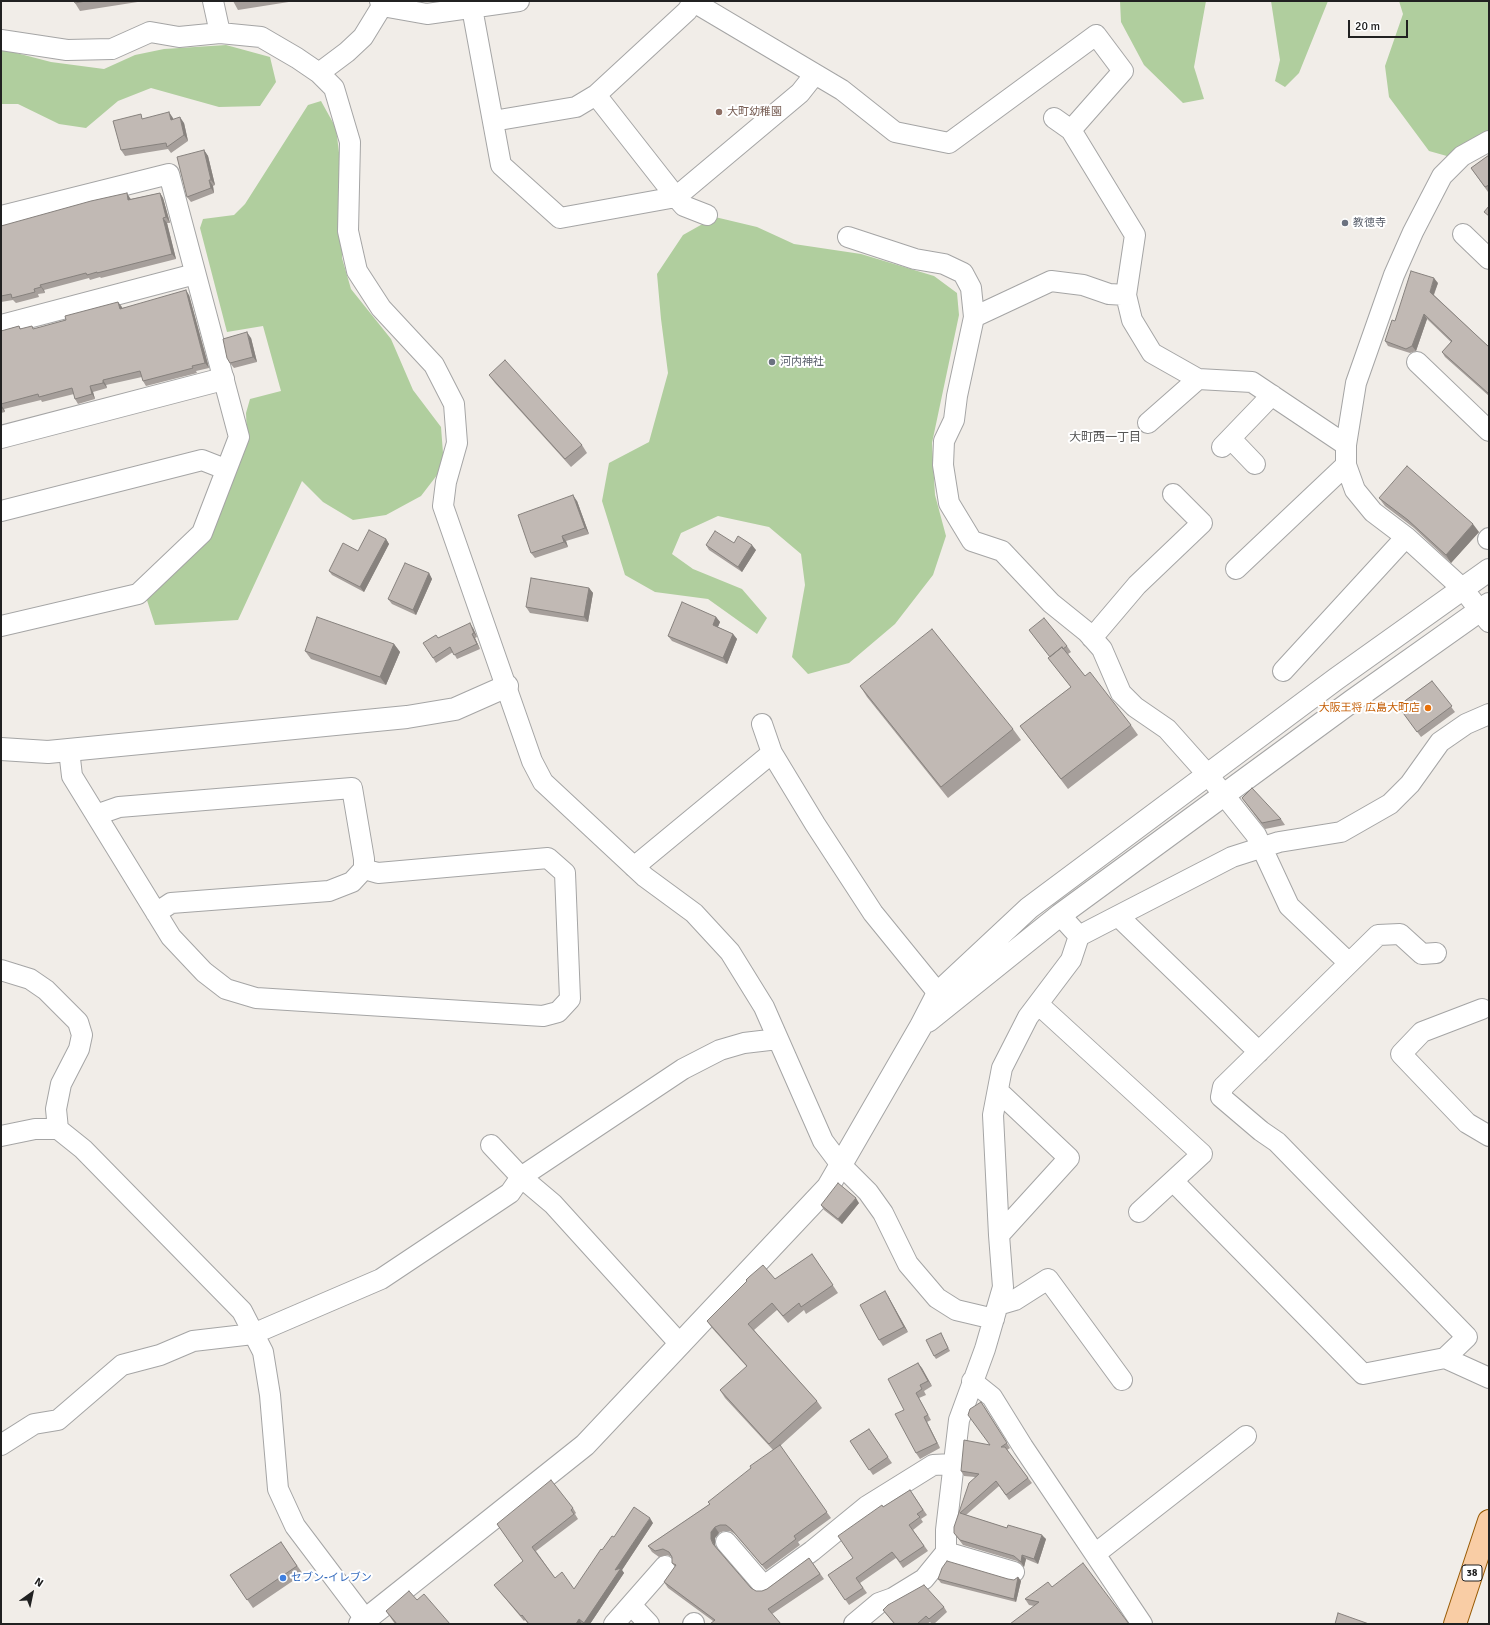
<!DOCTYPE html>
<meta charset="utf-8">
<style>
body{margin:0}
#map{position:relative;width:1490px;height:1625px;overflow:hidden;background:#f1ede8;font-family:Signika,sans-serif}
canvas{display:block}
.frame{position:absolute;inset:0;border:2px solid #212121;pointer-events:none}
.north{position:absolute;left:12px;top:1573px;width:40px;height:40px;-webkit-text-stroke:3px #fff;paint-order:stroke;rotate:33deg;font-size:11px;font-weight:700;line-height:16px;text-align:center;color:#212121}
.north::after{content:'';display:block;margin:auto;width:14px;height:18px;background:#212121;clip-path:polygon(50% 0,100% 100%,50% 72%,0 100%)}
.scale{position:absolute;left:1348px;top:20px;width:60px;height:18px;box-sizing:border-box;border:2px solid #212121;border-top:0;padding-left:5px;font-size:12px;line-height:14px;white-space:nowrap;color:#212121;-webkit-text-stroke:3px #fff;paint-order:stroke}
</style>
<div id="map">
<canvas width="1490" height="1625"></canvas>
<div class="frame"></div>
<div class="north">N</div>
<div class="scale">20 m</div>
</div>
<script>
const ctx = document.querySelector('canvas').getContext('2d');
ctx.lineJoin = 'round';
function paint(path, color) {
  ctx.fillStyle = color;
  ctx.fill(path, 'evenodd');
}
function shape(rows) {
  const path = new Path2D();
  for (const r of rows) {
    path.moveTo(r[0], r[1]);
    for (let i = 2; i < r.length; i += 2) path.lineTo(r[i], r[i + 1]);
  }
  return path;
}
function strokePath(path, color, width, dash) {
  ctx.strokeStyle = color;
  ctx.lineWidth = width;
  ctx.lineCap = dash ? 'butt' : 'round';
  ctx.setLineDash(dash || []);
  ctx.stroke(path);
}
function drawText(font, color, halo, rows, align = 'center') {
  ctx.font = font + ' Signika,"Noto Sans JP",sans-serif';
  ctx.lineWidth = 4;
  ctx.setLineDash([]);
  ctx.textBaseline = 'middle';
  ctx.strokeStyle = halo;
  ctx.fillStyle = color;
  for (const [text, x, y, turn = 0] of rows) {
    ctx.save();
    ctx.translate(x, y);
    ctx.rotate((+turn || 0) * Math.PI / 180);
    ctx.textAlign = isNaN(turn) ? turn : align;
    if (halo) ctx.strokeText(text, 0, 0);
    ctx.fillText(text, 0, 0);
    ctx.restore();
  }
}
paint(shape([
 [1120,1,1206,1,1194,67,1204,99,1183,103,1144,65,1121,22],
 [1271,1,1328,1,1299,73,1285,87,1275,81,1280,60],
 [1399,1,1489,1,1489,136,1454,158,1429,151,1389,97,1385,66,1403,14],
 [226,45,270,57,276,82,260,106,219,107,151,88,118,101,86,128,59,124,18,104,1,104,1,49,51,62,104,69,135,55,164,49],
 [321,101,336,128,342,177,342,258,351,289,391,339,413,390,441,427,444,466,421,496,386,515,353,520,323,502,302,481,238,620,155,625,144,591,203,536,247,438,246,413,250,399,281,391,263,326,227,332,200,228,203,219,234,215,245,204,308,105],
 [715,217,757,227,794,244,861,254,934,276,957,293,959,315,932,443,935,495,946,536,933,575,895,624,849,663,808,674,792,657,805,585,801,554,769,527,718,516,681,533,672,554,693,569,742,589,767,618,757,634,708,599,655,592,625,575,602,501,609,463,649,442,668,373,661,319,657,274,683,235]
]), '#b0ce9e');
const minor = shape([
 [213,1,220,33],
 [692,1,842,90,895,132,949,143,1096,35,1123,71,1071,130],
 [382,6,427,14,519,1],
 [472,8,501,165,560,218,676,197,800,93,815,74],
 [1,40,67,50,112,49,150,32,179,37,220,33,261,37,297,58,319,73,334,88,350,142,348,231,357,271,381,308,434,365,454,404,457,443,446,482,443,506,532,761,543,782,645,877,694,913,730,952,764,1007,823,1141,841,1165,868,1192,883,1213,908,1264,937,1298,956,1310,994,1319],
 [319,73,347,52,363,37,382,6,380,1],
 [596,95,676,197,684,206,707,215],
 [1054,118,1071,130,1135,235,1126,295,1132,320,1152,353,1198,379,1252,382,1346,445],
 [493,121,576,107,596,95,687,11,693,2],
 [1489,141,1462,156,1442,176,1413,232,1394,275,1356,383,1346,445,1346,465,1355,490,1373,512,1406,537,1463,589,1489,622],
 [1,216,169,174,239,437,202,533,138,594,1,626],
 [1463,234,1489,259],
 [848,237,915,259,944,264,963,273,971,288,974,317,957,396,954,420,944,441,943,465,949,503,972,541,1002,551,1051,603,1087,632,1102,649,1121,693,1135,707,1167,729,1208,775,1256,835,1289,906,1349,963],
 [974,317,1051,281,1083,285,1109,294,1126,295],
 [1,325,195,274],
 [1417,362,1489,431],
 [1148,423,1198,379],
 [1231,439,1255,464],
 [1222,447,1272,395],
 [1,511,202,460,225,469],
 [1488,539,1489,538],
 [1236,569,1346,465],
 [1092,638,1137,585,1202,523,1173,494],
 [1283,671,1406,537],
 [762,724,772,753,815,824,873,913,938,993],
 [69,750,72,776,171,937,204,972,226,989,256,998,543,1016,558,1012,570,999,565,873,548,858,378,873,364,869],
 [96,815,119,807,352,788,364,859,364,869,352,882,329,891,171,903,156,913],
 [634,867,772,753],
 [1118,916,1259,1052],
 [1079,936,1232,857,1279,842,1341,832,1390,804,1410,784,1440,742,1466,724,1489,714],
 [1,970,30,979,46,990,78,1022,82,1035,79,1049,61,1084,56,1109,58,1129],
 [1038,1004,1202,1154,1139,1212],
 [1482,1009,1422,1032,1401,1054,1467,1123,1489,1136],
 [998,1091,1069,1158,999,1235],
 [1,1136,35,1129,58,1129,83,1149,242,1311,263,1352,270,1395,278,1489,295,1526,369,1624],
 [491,1145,521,1177,553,1204,680,1344],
 [1173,1181,1363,1374,1445,1358,1467,1337,1277,1142,1261,1131,1221,1097,1223,1087,1378,935,1400,934,1422,954,1436,953],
 [998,1305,1015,1300,1048,1279,1122,1380],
 [1445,1358,1489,1378],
 [972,1381,992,1397,1023,1447,1142,1624],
 [1,1445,34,1424,58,1420,122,1365,160,1355,193,1341,253,1334,381,1279,510,1193,521,1177,683,1069,720,1050,744,1043,778,1039],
 [726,1542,764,1586,812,1551,867,1506,933,1465,953,1464],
 [946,1552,1014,1572],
 [1095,1554,1246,1436],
 [632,1606,649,1624],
 [614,1624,665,1566],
 [693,1624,694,1623],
 [854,1624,879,1603,893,1598,924,1579,946,1552,946,1530,959,1420,985,1349,1003,1287,999,1235,993,1115,1002,1068,1028,1017,1071,960,1079,936,1060,915]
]);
const tertiary = shape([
 [1,437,223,379],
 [1,749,48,752,407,717,455,709,507,686],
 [928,1021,1060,915,1352,701,1489,604],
 [360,1624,585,1445,828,1187,921,1026,938,993,1029,908,1336,679,1489,570]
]);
const primary = shape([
 [1455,1624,1489,1521]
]);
strokePath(minor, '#a5a5a5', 22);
strokePath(tertiary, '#a5a5a5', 24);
strokePath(primary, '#985b05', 24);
strokePath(minor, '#fff', 20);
strokePath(tertiary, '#fff', 22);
strokePath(primary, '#f9cda5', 22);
paint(shape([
 [74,1,144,1,80,11,75,3],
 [233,1,295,1,238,10],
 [173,118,173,119,184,123,188,141,171,153,168,149,125,156,121,150,144,119],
 [204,150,208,156,215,185,213,186,214,193,191,202,187,197],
 [1489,155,1489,191,1488,192,1471,168],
 [160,193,163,198,170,223,167,223,176,259,101,278,100,277,90,280,89,278,44,290,45,293,38,294,39,297,16,303,13,300,1,302,1,226,130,198,131,199],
 [1438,283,1434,295,1489,347,1489,396,1445,357,1442,352,1451,342,1427,319,1416,351,1410,353,1388,346,1385,341,1395,321],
 [189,295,209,368,196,371,197,373,146,386,143,381,142,377,106,385,107,388,93,392,95,399,78,404,75,399,74,394,42,402,41,400,4,409,5,412,1,413,1,331,19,326,21,329,34,329,66,320,118,302,122,308],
 [251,338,257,362,234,368,230,363],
 [489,375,582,445,587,453,571,467,495,383],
 [1379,498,1479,532,1451,563,1414,528,1385,506],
 [577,501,589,534,566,541,568,547,535,558,531,553],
 [386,539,389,544,364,592,332,575,329,571,358,551],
 [734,543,756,550,742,572,709,550,706,545],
 [429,573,432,579,416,615,392,604,388,599],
 [589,588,593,593,588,622,530,613,526,607],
 [716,617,720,622,718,627,733,634,737,639,727,664,672,641,668,636],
 [473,628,477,637,475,638,480,649,457,659,453,652,436,663,433,658,438,638],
 [1029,630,1067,646,1071,652,1068,654,1085,676,1131,725,1138,735,1068,789,1020,726,1071,687,1048,658,1050,657],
 [394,644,400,652,386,685,311,659,305,651],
 [1432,681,1455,712,1421,737,1398,706],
 [860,686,1013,729,1021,740,948,798,867,697],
 [1242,798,1281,819,1285,825,1265,829],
 [859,1203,842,1224,824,1210,821,1205],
 [812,1254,838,1293,806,1314,804,1310,788,1323,777,1310,754,1330,817,1401,822,1408,780,1446,831,1518,798,1542,800,1545,766,1570,735,1534,730,1531,724,1531,719,1533,715,1538,715,1545,716,1547,751,1588,756,1591,762,1591,767,1589,809,1558,824,1579,772,1614,713,1621,668,1588,664,1582,675,1567,672,1563,672,1557,667,1555,659,1557,652,1552,648,1546,710,1504,773,1450,725,1398,720,1390,747,1367,712,1328,707,1321,775,1279],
 [888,1296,908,1332,883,1346,879,1340],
 [941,1333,950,1351,936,1359,934,1356],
 [918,1363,932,1386,924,1391,926,1395,919,1398,931,1420,927,1422,940,1448,920,1459,916,1453,904,1410],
 [984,1406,1010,1448,1007,1450,1032,1483,1009,1500,999,1486,966,1515,1007,1528,1046,1539,1038,1564,1026,1559,1024,1567,1017,1561,963,1545,954,1533,954,1527,975,1477,964,1476,961,1471,990,1445],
 [869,1429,892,1463,873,1475,850,1441],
 [910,1490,927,1515,921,1519,923,1522,913,1530,928,1551,903,1568,896,1558,860,1583,867,1593,849,1605,828,1575,853,1558,883,1507],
 [573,1508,576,1513,575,1514,578,1519,536,1551,555,1578,574,1589,602,1550,614,1537,653,1523,622,1570,624,1573,590,1624,528,1624,525,1620,524,1621,494,1585,523,1561,497,1524],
 [281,1542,303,1574,253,1608,230,1575],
 [1018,1577,1021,1581,1016,1602,941,1583,938,1579,1014,1580],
 [1052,1587,1129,1624,1029,1605,1025,1599],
 [417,1600,450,1624,395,1624,386,1611],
 [944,1607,947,1612,934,1624,932,1624,930,1622,927,1624,894,1624,883,1610]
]), '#a69f9b');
paint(shape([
 [169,112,173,118,175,125,171,120],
 [180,117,184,123,188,141,184,135],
 [204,150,208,156,215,185,211,180],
 [209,180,213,186,214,193,211,188],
 [127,193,130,198,132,205,128,200],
 [160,193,163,198,170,223,166,217],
 [163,218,167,223,176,259,172,254],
 [1434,278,1438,283,1433,296,1430,292],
 [40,285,44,290,45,293,41,287],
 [186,290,189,295,209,368,205,363],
 [118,302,122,307,124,314,120,309],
 [1424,314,1427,319,1416,351,1412,346],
 [247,332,251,338,257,362,253,357],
 [103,380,106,385,107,388,103,383],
 [90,386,93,392,95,399,92,394],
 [1,405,4,409,5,412,1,407],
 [573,495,577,501,589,534,585,528],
 [1473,524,1479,532,1451,563,1446,555],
 [562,536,566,541,568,547,564,542],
 [386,539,389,544,364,592,360,587],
 [752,545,756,550,742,572,738,567],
 [429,573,432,579,416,615,413,610],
 [589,588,593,593,588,622,584,617],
 [716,617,720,622,716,631,713,625],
 [470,623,473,628,477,637,474,633],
 [472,634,475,638,480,649,477,644],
 [733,634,737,639,727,664,723,658],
 [394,644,400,652,386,685,380,677],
 [856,1198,859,1203,842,1224,838,1219],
 [885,1291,888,1296,908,1332,904,1327],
 [918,1363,922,1368,932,1386,928,1381],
 [924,1417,927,1422,940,1448,937,1443],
 [650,1518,653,1523,622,1570,624,1573,590,1624,585,1624,584,1623,615,1570],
 [715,1527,719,1533,715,1538,715,1545,717,1550,711,1539,711,1532],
 [1042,1535,1046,1539,1038,1564,1034,1559],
 [1022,1555,1026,1559,1024,1567,1021,1562],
 [1018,1577,1021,1581,1016,1602,1014,1599],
 [579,1619,582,1624,576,1624]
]), '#87827e');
const building = shape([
 [74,1,86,1,75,3,74,1],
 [169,112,171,120,180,117,184,135,167,147,166,143,121,150,113,121,141,114,142,119,169,112],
 [204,150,211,180,209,180,211,188,187,197,177,157,204,150],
 [1489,155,1489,185,1485,187,1471,168,1489,155],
 [127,193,128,200,160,193,166,217,163,218,172,254,97,273,97,272,87,275,86,273,40,285,41,287,34,289,35,292,12,298,11,294,1,296,1,226,91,201,127,193],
 [1489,206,1489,216,1484,212,1489,206],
 [1411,271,1434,278,1430,292,1489,347,1489,394,1442,352,1452,341,1424,314,1412,346,1406,349,1385,341,1392,320,1395,321,1411,271],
 [186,290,205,363,192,366,193,368,143,381,140,371,103,380,103,383,90,386,92,394,75,399,72,388,39,397,38,394,1,404,1,331,19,326,20,329,32,326,33,329,66,320,65,316,118,302,120,309,186,290],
 [247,332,253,357,230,363,227,358,223,339,247,332],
 [505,360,582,445,565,459,489,375,505,360],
 [1407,466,1473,524,1446,555,1408,520,1379,498,1407,466],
 [573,495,585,528,562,536,564,542,531,553,518,515,573,495],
 [369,530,386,539,360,587,329,571,343,543,358,551,369,530],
 [715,531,734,543,738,536,752,545,738,567,706,545,715,531],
 [405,563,429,573,413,610,388,599,405,563],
 [531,578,589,588,584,617,526,607,531,578],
 [682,602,716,617,713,625,733,634,723,658,668,636,682,602],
 [317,617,394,644,380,677,305,651,317,617],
 [1044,618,1067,646,1063,649,1062,647,1050,657,1029,630,1044,618],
 [470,623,474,633,472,634,477,644,454,655,450,647,433,658,423,643,436,635,438,638,470,623],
 [932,629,1013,729,941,787,860,686,932,629],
 [1062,647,1085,676,1090,672,1131,725,1061,779,1020,726,1071,687,1048,658,1062,647],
 [1432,681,1452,706,1417,732,1398,706,1432,681],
 [1252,788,1281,819,1262,823,1242,798,1252,788],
 [838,1183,856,1198,838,1219,821,1205,838,1183],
 [812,1254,833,1285,801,1307,799,1303,783,1316,772,1303,748,1324,817,1401,769,1444,720,1390,747,1366,707,1321,747,1281,746,1280,749,1277,763,1265,775,1279,812,1254],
 [885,1291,904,1327,879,1340,860,1305,885,1291],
 [941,1333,948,1348,934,1356,926,1340,941,1333],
 [918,1363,928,1381,920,1385,922,1389,916,1393,928,1415,924,1417,937,1443,916,1453,895,1414,904,1410,888,1379,918,1363],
 [981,1402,1007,1443,1001,1447,1005,1447,1028,1478,1006,1495,996,1481,960,1513,1007,1528,1008,1525,1042,1535,1034,1559,1022,1555,1021,1562,1014,1556,960,1540,954,1533,954,1527,969,1483,979,1474,961,1471,964,1440,990,1445,968,1415,970,1409,981,1402],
 [869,1429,888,1457,869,1470,850,1441,869,1429],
 [780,1445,827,1512,794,1536,796,1539,762,1565,731,1529,726,1525,720,1525,715,1527,711,1532,711,1539,713,1544,751,1588,756,1591,762,1591,767,1589,809,1558,820,1574,768,1609,781,1624,710,1624,715,1620,664,1582,676,1565,672,1563,672,1557,669,1552,663,1549,655,1551,648,1546,710,1504,708,1502,751,1468,750,1466,780,1445],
 [551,1480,573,1508,571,1510,574,1514,532,1547,555,1578,562,1572,574,1589,601,1549,602,1550,612,1536,614,1537,634,1507,650,1518,615,1570,621,1568,584,1623,579,1619,576,1624,529,1624,522,1615,521,1616,494,1585,523,1561,497,1524,551,1480],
 [910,1490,923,1510,917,1514,920,1517,909,1525,924,1546,900,1562,892,1552,856,1578,863,1588,845,1600,828,1575,853,1558,838,1536,882,1505,883,1507,910,1490],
 [281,1542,297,1566,247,1600,230,1575,281,1542],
 [947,1561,1008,1579,1014,1580,1018,1577,1014,1599,938,1579,942,1568,947,1561],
 [1083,1563,1129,1624,1010,1624,1039,1602,1025,1599,1048,1582,1052,1587,1083,1563],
 [924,1585,944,1607,929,1619,926,1616,917,1624,895,1624,883,1610,888,1605,924,1585],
 [409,1591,417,1600,424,1594,450,1624,397,1624,386,1611,409,1591],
 [1338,1613,1369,1624,1335,1624,1338,1613]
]);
paint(building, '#c1b9b4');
strokePath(building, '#87827e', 1);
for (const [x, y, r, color] of [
 [719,112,4,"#8d6e63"],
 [1345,223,4,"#6b7280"],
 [772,362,4,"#6b7280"],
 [1428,708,4,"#e8710a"],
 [283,1578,4,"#3f7fe0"]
]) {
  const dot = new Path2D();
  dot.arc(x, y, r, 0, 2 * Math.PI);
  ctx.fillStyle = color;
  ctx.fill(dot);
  strokePath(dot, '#fff', 1.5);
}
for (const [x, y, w] of [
 [1472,1573,20]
]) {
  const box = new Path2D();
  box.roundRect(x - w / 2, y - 8, w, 16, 3);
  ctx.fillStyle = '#fff';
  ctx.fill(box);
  strokePath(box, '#212121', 1);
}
drawText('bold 10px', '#212121', null, [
 ["38",1472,1573]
]);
drawText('11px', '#785e54', '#fff', [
 ["大町幼稚園",727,112]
], 'left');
drawText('11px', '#5b616d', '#fff', [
 ["教徳寺",1353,223],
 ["河内神社",780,362]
], 'left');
drawText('11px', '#c56008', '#fff', [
 ["大阪王将 広島大町店",1420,708]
], 'right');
drawText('11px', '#366cbe', '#fff', [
 ["セブン-イレブン",291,1578]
], 'left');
drawText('12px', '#545454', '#fff', [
 ["大町西一丁目",1105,438]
]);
</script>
